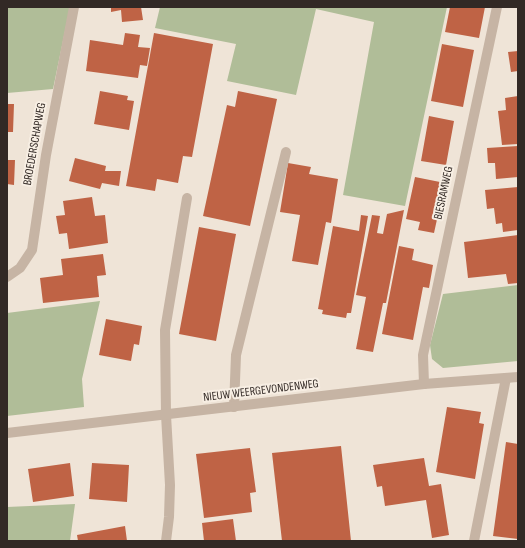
<!DOCTYPE html>
<style>
body{margin:0}
#map{position:relative;width:525px;height:548px;overflow:hidden;background:#efe4d7;font-family:"Sofia Sans Condensed",sans-serif}
canvas{display:block}
.frame{position:absolute;inset:0;border:8px solid #322925;pointer-events:none}
</style>
<div id="map">
<canvas width="525" height="548"></canvas>
<div class="frame"></div>
</div>
<script>
const ctx = document.querySelector('canvas').getContext('2d');
ctx.lineJoin = 'round';
function paint(path, color) {
  ctx.fillStyle = color;
  ctx.fill(path, 'evenodd');
}
function shape(rows) {
  const path = new Path2D();
  for (const r of rows) {
    path.moveTo(r[0], r[1]);
    for (let i = 2; i < r.length; i += 2) path.lineTo(r[i], r[i + 1]);
  }
  return path;
}
function strokePath(path, color, width, dash) {
  ctx.strokeStyle = color;
  ctx.lineWidth = width;
  ctx.lineCap = dash ? 'butt' : 'round';
  ctx.setLineDash(dash || []);
  ctx.stroke(path);
}
function drawText(font, color, halo, rows, align = 'center') {
  ctx.font = font + ' "Sofia Sans Condensed",sans-serif';
  ctx.lineWidth = 4;
  ctx.setLineDash([]);
  ctx.textBaseline = 'middle';
  ctx.strokeStyle = halo;
  ctx.fillStyle = color;
  for (const [text, x, y, turn = 0] of rows) {
    ctx.save();
    ctx.translate(x, y);
    ctx.rotate((+turn || 0) * Math.PI / 180);
    ctx.textAlign = isNaN(turn) ? turn : align;
    if (halo) ctx.strokeText(text, 0, 0);
    ctx.fillText(text, 0, 0);
    ctx.restore();
  }
}
paint(shape([
 [7,7,70,7,53,89,7,93],
 [160,7,447,7,405,206,343,195,374,22,316,9,296,95,227,81,236,44,155,28],
 [518,285,518,361,443,368,432,359,430,345,443,294],
 [100,301,82,379,84,407,7,416,7,313],
 [75,504,70,541,7,541,7,507]
]), '#b0bd98');
paint(shape([
 [111,7,141,7,143,20,122,22,121,10,111,12],
 [450,7,485,7,479,38,445,32],
 [125,33,140,35,138,47,150,48,147,66,140,65,138,78,86,71,90,40,123,45],
 [154,33,213,44,192,157,183,156,178,183,157,179,155,191,126,186],
 [442,44,474,50,463,107,431,101],
 [518,51,518,71,511,72,508,52],
 [100,91,128,96,127,100,134,101,129,130,94,124],
 [238,91,277,99,250,226,203,216,227,105,235,107],
 [518,96,518,144,502,145,498,111,506,110,505,98],
 [7,104,14,104,13,132,7,132],
 [429,116,454,121,446,165,421,161],
 [518,146,518,177,496,179,495,163,488,163,487,148],
 [75,158,106,166,105,171,121,171,119,186,102,183,100,189,69,181],
 [7,160,15,160,14,185,7,184],
 [288,163,311,167,309,174,338,179,331,223,326,222,318,265,292,261,300,215,280,212],
 [415,177,445,183,434,233,418,230,420,222,406,219],
 [518,187,518,230,503,232,502,223,496,224,494,208,487,209,485,190],
 [92,197,95,216,105,215,108,243,69,249,67,233,59,234,56,216,65,215,63,201],
 [404,210,386,303,383,303,373,352,356,349,366,297,356,295,372,215,380,216,377,233,383,234,387,214],
 [361,215,368,216,351,313,347,313,346,318,322,314,323,310,318,309,333,226,359,231],
 [199,227,236,234,216,341,179,334],
 [518,235,518,283,508,284,506,274,468,278,464,242],
 [399,246,414,249,412,260,433,265,429,288,423,287,413,340,382,334],
 [103,254,106,275,97,276,99,297,43,303,40,278,63,275,61,259],
 [106,319,142,326,139,345,134,344,131,361,99,355],
 [447,407,481,412,479,423,484,424,475,479,436,472],
 [506,442,518,444,518,539,493,536],
 [341,446,351,541,282,541,272,453],
 [250,448,256,492,250,493,252,512,204,518,196,454],
 [424,458,429,486,441,484,449,535,432,538,426,500,385,506,382,486,377,487,373,465],
 [70,463,74,496,33,502,28,469],
 [92,463,129,465,127,502,89,499],
 [233,519,236,541,204,541,202,523],
 [125,526,127,541,78,541,77,535]
]), '#bf6345');
strokePath(shape([
 [234,407,236,355,286,152],
 [166,541,169,517,170,485,166,415,165,330,187,198],
 [474,541,506,378]
]), '#c6b4a4', 10);
strokePath(shape([
 [7,277,20,268,32,250,46,155,74,7],
 [424,384,423,355,497,7]
]), '#c6b4a4', 10);
strokePath(shape([
 [7,433,424,384,518,377]
]), '#c6b4a4', 10);
drawText('12px', '#322925', '#f7eee3', [
 ["BROEDERSCHAPWEG",35,144,-80],
 ["BIESRAMWEG",444,193,-78],
 ["NIEUW WEERGEVONDENWEG",261,391,-7]
]);
</script>
